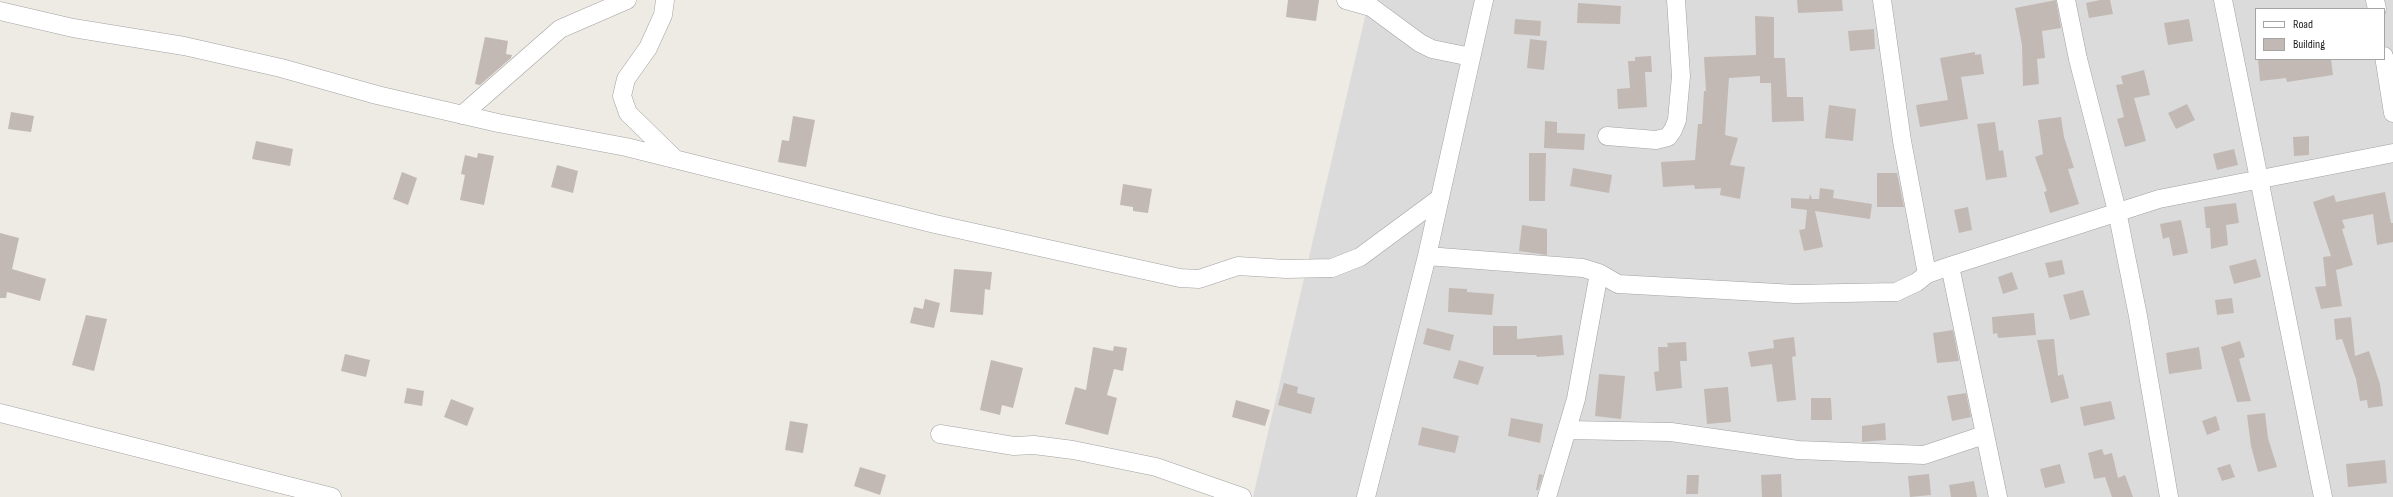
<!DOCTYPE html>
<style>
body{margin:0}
#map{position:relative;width:2393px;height:497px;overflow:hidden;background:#eeeae4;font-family:"Sofia Sans Condensed",sans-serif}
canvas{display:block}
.legend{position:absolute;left:2255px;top:8px;width:130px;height:52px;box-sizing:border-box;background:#fff;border:1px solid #a5a5a5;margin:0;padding:5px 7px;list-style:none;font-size:12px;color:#1e1e1e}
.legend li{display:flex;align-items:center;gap:8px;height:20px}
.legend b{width:20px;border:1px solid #a5a5a5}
</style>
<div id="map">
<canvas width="2393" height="497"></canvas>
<ul class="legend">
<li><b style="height:5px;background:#fff"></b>Road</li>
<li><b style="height:11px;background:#c2b9b4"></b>Building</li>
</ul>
</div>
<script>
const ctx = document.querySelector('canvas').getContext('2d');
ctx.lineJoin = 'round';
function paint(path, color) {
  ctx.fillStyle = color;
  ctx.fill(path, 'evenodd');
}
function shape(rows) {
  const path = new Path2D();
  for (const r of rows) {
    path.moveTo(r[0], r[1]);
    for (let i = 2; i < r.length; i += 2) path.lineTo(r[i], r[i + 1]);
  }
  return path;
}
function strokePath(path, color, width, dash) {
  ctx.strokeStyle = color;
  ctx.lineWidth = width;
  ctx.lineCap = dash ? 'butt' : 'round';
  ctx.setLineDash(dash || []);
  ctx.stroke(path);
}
paint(shape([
 [1369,0,2393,0,2393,497,1253,497],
 [2256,9,2384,9,2384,59,2256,59]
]), '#dcdbdb');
paint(shape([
 [1288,0,1319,0,1316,21,1286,17],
 [1797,0,1842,0,1843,11,1798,13],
 [2056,0,2061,28,2042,31,2045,58,2037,59,2039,84,2023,86,2022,45,2015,8],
 [2100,0,2110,0,2113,14,2089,18,2086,3],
 [1578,3,1621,6,1620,24,1577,23],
 [1755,16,1774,17,1774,58,1785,58,1787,97,1803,97,1804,121,1772,122,1771,83,1760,83,1760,76,1729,78,1725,135,1738,138,1730,165,1745,167,1740,199,1720,195,1721,188,1695,189,1694,185,1663,187,1661,162,1695,160,1698,124,1702,124,1704,91,1706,91,1704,57,1756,55],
 [1515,19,1541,21,1540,36,1514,34],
 [2189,19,2193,41,2168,45,2164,23],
 [1874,29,1875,49,1850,51,1848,31],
 [485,37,508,41,506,54,512,55,511,58,480,85,475,84],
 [1530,39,1547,41,1544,70,1527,68],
 [1975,52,1975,55,1981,54,1984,74,1961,77,1968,119,1920,127,1916,105,1948,100,1940,58],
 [1651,56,1652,72,1645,72,1647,107,1618,109,1617,89,1630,88,1628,61,1635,61,1635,57],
 [2258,59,2331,59,2333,75,2287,82,2286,78,2260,81],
 [2144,70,2150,95,2134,98,2146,141,2125,147,2117,119,2124,117,2116,85,2123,84,2121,76],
 [2187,104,2195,120,2176,129,2168,113],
 [1829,105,1856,109,1853,141,1825,138],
 [11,112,34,116,31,132,8,129],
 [793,116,815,120,806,167,778,162,782,140,789,141],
 [2061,117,2064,137,2074,168,2068,169,2079,204,2050,213,2044,192,2047,191,2035,157,2043,154,2038,120],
 [1545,121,1557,122,1557,133,1585,134,1584,150,1544,148],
 [1995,122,1999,151,2003,150,2007,177,1986,180,1977,124],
 [2309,136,2309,155,2294,156,2293,137],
 [256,141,293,149,290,166,252,159],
 [2234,149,2238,165,2217,170,2213,154],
 [478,153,494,156,484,205,460,200,465,175,461,174,465,155,477,158],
 [1529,153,1546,153,1545,201,1529,201],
 [557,165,578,171,573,193,551,187],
 [1573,168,1612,175,1609,193,1570,186],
 [402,172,417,178,408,205,393,199],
 [1877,173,1897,173,1904,207,1877,207],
 [1123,184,1152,189,1148,213,1133,211,1133,207,1120,205],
 [1820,188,1834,190,1833,198,1872,204,1870,219,1815,211,1823,247,1804,251,1799,230,1805,229,1807,210,1791,208,1791,198,1809,199,1810,194,1812,199,1819,199],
 [2385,192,2391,223,2393,223,2393,242,2377,245,2373,214,2342,220,2345,228,2342,229,2353,265,2336,270,2342,306,2321,309,2315,287,2326,286,2323,257,2331,256,2313,202,2334,195,2336,202],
 [2236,203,2239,223,2226,225,2228,245,2211,249,2210,228,2206,228,2204,207],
 [1968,207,1972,230,1959,233,1954,210],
 [2181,220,2188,253,2173,256,2169,237,2163,239,2160,224],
 [1522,225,1547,229,1547,255,1519,251],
 [0,233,19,238,12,269,46,279,40,301,7,292,6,298,0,298],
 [2256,259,2261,277,2234,284,2229,266],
 [2062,260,2065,274,2049,278,2045,263],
 [954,269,992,272,990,290,985,289,983,315,950,312],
 [2012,272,2018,289,2003,294,1998,277],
 [1449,288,1467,289,1467,292,1494,294,1492,315,1448,312],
 [2083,290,2090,315,2070,320,2063,295],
 [2232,298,2234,313,2217,315,2215,300],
 [925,299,940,303,934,328,910,323,914,307,923,309],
 [2034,313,2036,335,1998,338,1997,333,1993,334,1992,317],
 [86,315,107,319,94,371,72,365],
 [2351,317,2355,356,2369,351,2380,384,2383,406,2368,408,2367,400,2360,401,2356,379,2342,339,2336,340,2334,319],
 [1493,326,1517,326,1517,339,1562,335,1564,355,1537,357,1536,355,1493,355],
 [1427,328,1454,335,1450,351,1423,344],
 [1953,330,1959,361,1937,363,1933,333],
 [1794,337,1796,356,1792,357,1796,400,1777,402,1772,364,1751,367,1748,352,1774,348,1773,340],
 [2054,339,2058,376,2063,374,2069,398,2051,403,2037,340],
 [2240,341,2245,357,2239,359,2251,401,2237,402,2221,347],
 [1686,342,1687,361,1680,361,1682,388,1656,391,1654,372,1659,371,1658,347,1668,347,1667,343],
 [1114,346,1127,348,1123,371,1114,369,1107,395,1117,398,1108,435,1065,424,1075,387,1086,390,1093,347,1113,351],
 [2199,347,2202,369,2169,374,2166,353],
 [345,354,370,360,366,377,341,371],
 [991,360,1023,368,1013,408,1002,405,1000,415,980,410],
 [1459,360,1484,367,1478,385,1453,378],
 [1599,374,1625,376,1621,419,1595,416],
 [1284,383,1298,387,1297,393,1315,398,1311,414,1278,405],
 [1728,387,1731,422,1707,424,1704,389],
 [407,388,424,391,422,406,404,403],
 [1966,393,1971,417,1952,421,1947,396],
 [1811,398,1831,398,1832,420,1811,420],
 [451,399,474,408,467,426,444,417],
 [1236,400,1270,410,1265,426,1232,417],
 [2111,401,2115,419,2084,426,2080,407],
 [2265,413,2268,438,2277,467,2258,472,2251,446,2247,415],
 [2216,416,2220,430,2207,435,2202,421],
 [1511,418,1543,424,1540,443,1508,436],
 [790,421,808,424,803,453,785,450],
 [1885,423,1886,440,1862,442,1862,426],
 [1422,427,1459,436,1455,453,1418,445],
 [2102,449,2104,455,2112,453,2118,478,2125,475,2133,497,2112,497,2105,477,2094,479,2088,453],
 [2385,460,2387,483,2348,487,2346,464],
 [2060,464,2065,483,2045,488,2040,469],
 [2230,464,2235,477,2222,481,2217,468],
 [860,467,886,475,880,495,854,486],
 [1539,474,1543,475,1538,490,1536,490],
 [1781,474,1782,497,1762,497,1761,475],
 [1929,474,1931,495,1910,497,1908,476],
 [1687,475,1699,475,1698,494,1686,494],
 [1974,481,1977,497,1951,497,1949,485]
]), '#c2b9b4');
const minor = shape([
 [665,0,663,15,648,48,626,79,622,96,628,113,674,158],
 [1346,0,1371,7,1420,43,1432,49,1471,57],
 [1882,0,1902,141,1927,274],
 [2066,0,2078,59,2117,211,2138,316,2169,497],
 [2223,0,2323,497],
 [2375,0,2377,9],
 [0,11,73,28,184,46,281,68,377,95,498,123,626,147,935,224,1180,278,1199,279,1238,266,1286,269,1332,268,1360,257,1440,198],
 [2384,56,2393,113],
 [462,115,560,29,627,0],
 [1607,136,1656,140,1668,137,1673,130,1677,120,1681,76,1676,0],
 [1427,256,1583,268,1599,273,1618,284,1795,294,1896,292,1917,282,1927,274,1950,266,2159,199,2393,153],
 [1950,266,1998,497],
 [0,413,332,497],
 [1567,430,1671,432,1798,450,1924,455,1984,435],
 [940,434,1014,446,1034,445,1073,450,1156,467,1242,497],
 [1366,497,1427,256,1484,0],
 [1547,497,1576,399,1599,273]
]);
strokePath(minor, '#a2a2a2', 19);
strokePath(minor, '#fff', 18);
</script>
